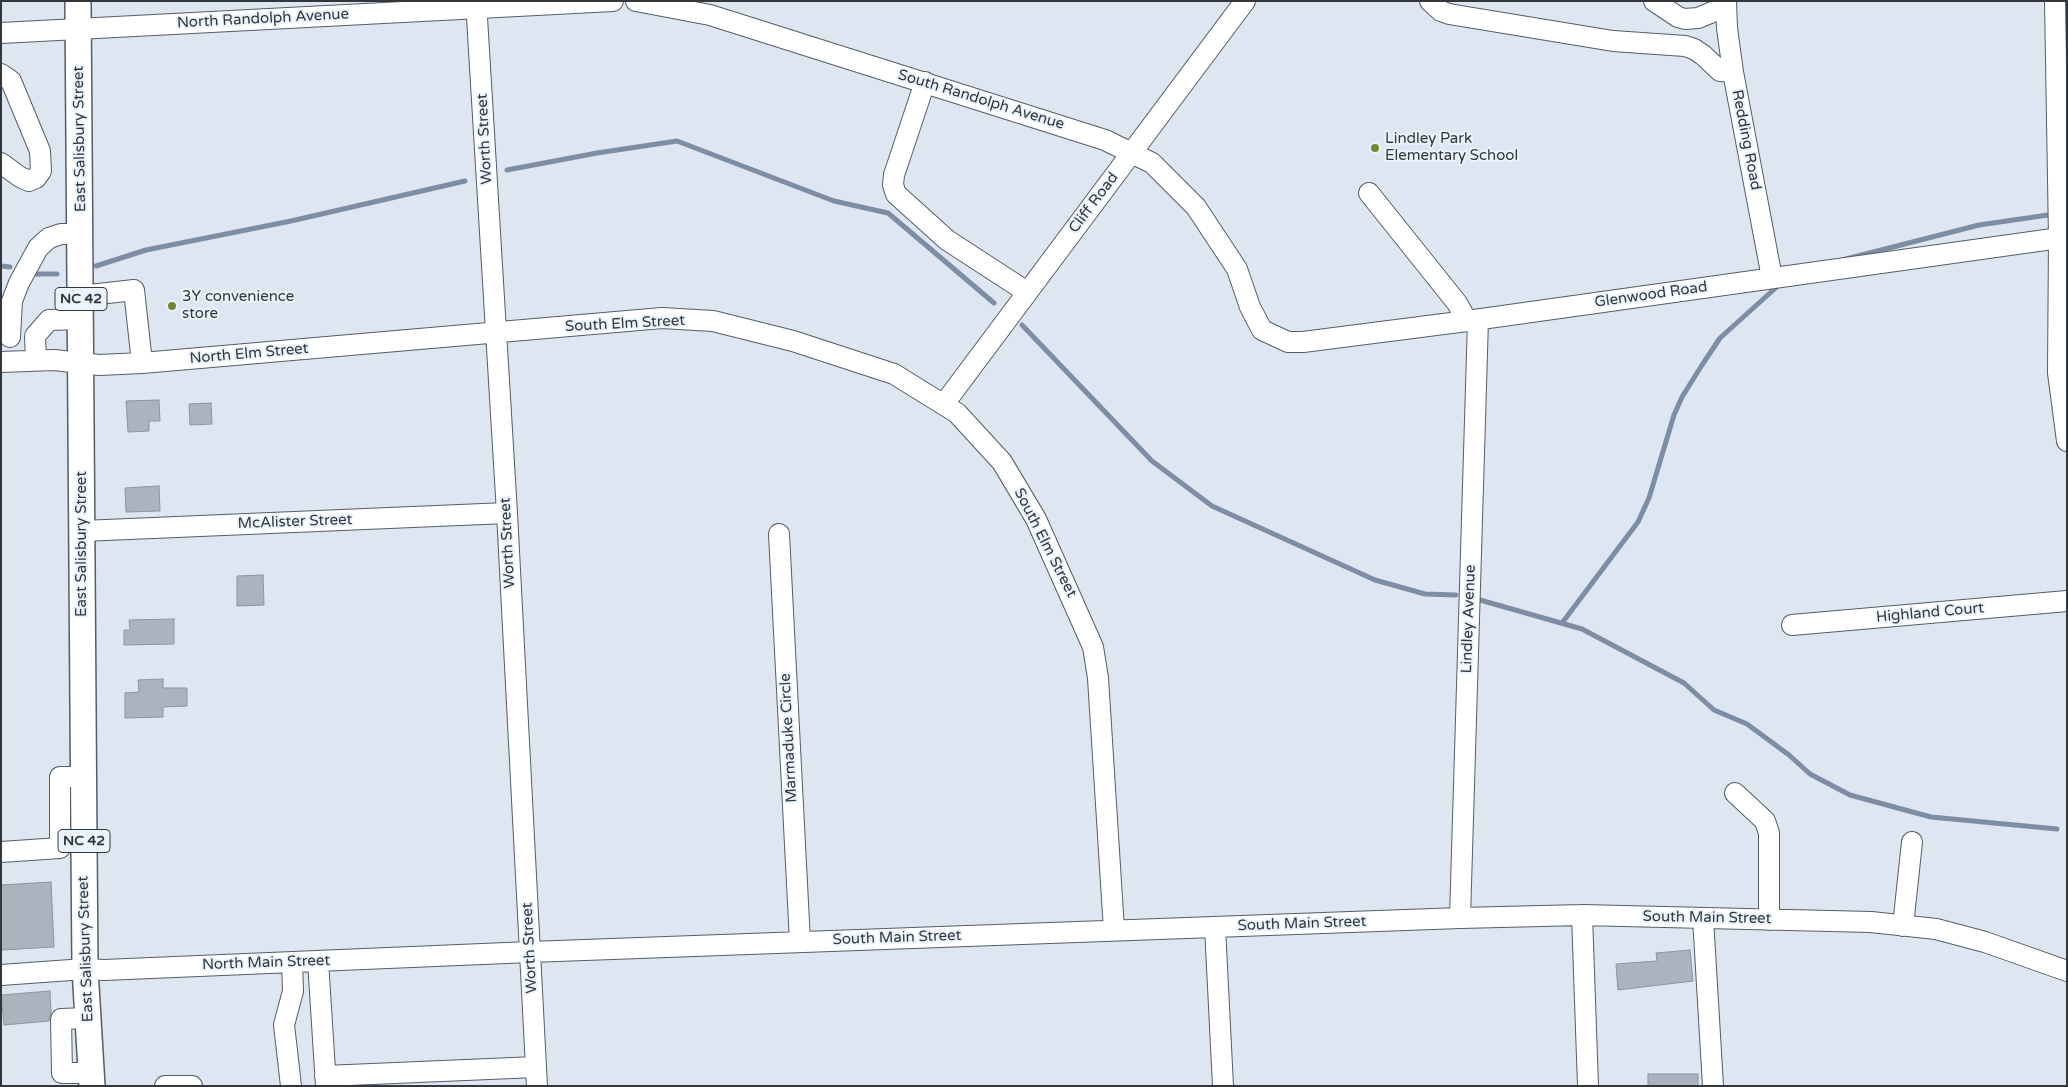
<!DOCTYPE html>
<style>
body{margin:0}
#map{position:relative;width:2068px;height:1087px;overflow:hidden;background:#dde6f1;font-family:"Varela Round",sans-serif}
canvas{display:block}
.frame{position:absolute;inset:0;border:2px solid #33373b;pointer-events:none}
</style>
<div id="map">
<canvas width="2068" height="1087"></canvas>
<div class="frame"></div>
</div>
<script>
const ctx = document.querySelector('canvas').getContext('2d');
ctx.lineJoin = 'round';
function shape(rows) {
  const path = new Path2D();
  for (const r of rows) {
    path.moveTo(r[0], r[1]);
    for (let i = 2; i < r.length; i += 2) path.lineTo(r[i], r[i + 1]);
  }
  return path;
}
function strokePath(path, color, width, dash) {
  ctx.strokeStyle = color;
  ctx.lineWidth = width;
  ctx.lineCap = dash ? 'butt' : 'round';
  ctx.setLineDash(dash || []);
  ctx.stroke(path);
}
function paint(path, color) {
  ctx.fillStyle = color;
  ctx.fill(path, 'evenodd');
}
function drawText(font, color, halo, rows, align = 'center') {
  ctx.font = font + ' "Varela Round",sans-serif';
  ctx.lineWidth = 4;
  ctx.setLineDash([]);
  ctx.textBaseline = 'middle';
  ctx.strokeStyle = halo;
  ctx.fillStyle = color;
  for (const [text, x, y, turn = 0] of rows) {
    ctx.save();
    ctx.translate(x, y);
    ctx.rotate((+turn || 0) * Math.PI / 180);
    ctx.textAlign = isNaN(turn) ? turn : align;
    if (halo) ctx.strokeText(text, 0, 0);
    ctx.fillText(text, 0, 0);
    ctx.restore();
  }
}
strokePath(shape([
 [507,170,597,153,677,141,834,201,888,213,994,303],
 [1846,259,1979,225,2055,214],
 [1,266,10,267],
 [96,266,146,250,291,221,465,181],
 [36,274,57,274],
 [1022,325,1152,461,1212,506,1375,580,1425,594,1456,595],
 [1480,600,1582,629,1684,683,1714,710,1747,724,1789,755,1810,774,1850,795,1931,817,2057,829],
 [1562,623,1638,522,1649,498,1674,415,1682,397,1702,365,1720,338,1780,284]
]), '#7d8ea4', 5);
const building = shape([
 [159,400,160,421,149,421,149,431,128,432,126,401,159,400],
 [211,403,212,424,190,425,189,404,211,403],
 [159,486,160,511,126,512,125,488,159,486],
 [263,575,264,605,237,606,237,576,263,575],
 [174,619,174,644,124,645,124,630,130,630,129,620,174,619],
 [163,679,163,688,187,688,187,706,163,707,163,717,125,718,125,693,139,692,138,680,163,679],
 [51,882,54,947,1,950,1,885,51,882],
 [1690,950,1693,981,1618,990,1616,964,1657,961,1656,953,1690,950],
 [50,991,51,1012,49,1021,4,1025,1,995,50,991],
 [1648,1074,1698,1074,1698,1086,1648,1086,1648,1074]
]);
paint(building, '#abb3be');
strokePath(building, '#8c949f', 1);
const minor = shape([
 [476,1,507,513,537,1086],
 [636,1,710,15,1105,140,1152,163,1196,207,1237,269,1250,307,1262,330,1288,342,1303,342,1467,321,2067,237],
 [1430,1,1441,11,1449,14,1613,41,1685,46,1694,49,1703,55,1720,71,1733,72],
 [1654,1,1678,17,1685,19,1698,18,1715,11,1726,9],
 [1726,1,1727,28,1733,72,1772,278],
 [2055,1,2059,238,2058,373,2067,441],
 [1,33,613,1],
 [1,74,11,81,40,151,41,171,36,178,29,181,20,177,1,163],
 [925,82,894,175,893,185,896,194,947,240,1027,292],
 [1369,193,1457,303,1467,321],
 [81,296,134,290,142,363],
 [10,337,12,301,19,283,38,248,49,238,61,234,81,234],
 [36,360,35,336,49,320,81,319],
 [1,362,54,360,99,365,142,363,662,318,713,321,793,341,894,374,957,413,1002,462,1036,519,1093,647,1098,678,1114,930],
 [944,404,1245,1],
 [82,531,507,513],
 [779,534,800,942],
 [1792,625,2067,601],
 [1735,793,1765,821,1769,833,1769,920],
 [1,852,60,848,60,777,83,777],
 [1582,915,1588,1086],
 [1460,918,1478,320],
 [1703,918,1713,1086],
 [1903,926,1912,842],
 [1215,927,1223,1086],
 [318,961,326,1086],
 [1,975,85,969,104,970,530,952,1460,918,1582,915,1871,922,1936,929,1985,942,2067,971],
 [88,1018,61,1019,62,1073,91,1073],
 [325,1076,536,1067],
 [165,1086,192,1086],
 [291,1086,284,1025,293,991,292,962]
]);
const major = shape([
 [78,1,84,847,85,969,92,1086]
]);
strokePath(minor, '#555d66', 22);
strokePath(major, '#555d66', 28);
strokePath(minor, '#fff', 20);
strokePath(major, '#fff', 25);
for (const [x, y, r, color] of [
 [1375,148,5,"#778635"],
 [172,306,5,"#778635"]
]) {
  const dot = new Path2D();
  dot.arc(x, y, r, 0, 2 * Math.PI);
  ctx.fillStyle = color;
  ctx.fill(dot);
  strokePath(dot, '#eaf3fe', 2);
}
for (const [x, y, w] of [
 [81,299,52],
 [84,841,52]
]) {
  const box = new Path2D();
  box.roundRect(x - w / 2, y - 11.5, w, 23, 4);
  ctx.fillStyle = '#eaf3fe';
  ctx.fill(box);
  strokePath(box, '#33373b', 1);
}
drawText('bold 14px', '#33373b', null, [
 ["NC 42",81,299],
 ["NC 42",84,841]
]);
drawText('15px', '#33373b', '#eaf3fe', [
 ["North Randolph Avenue",263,19,-3],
 ["South Randolph Avenue",981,100,17],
 ["East Salisbury Street",80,139,-91],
 ["Worth Street",485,139,-93],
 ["Redding Road",1746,140,79],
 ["Cliff Road",1094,203,-53],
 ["Glenwood Road",1651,295,-8],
 ["South Elm Street",625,324,-3],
 ["North Elm Street",249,354,-5],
 ["McAlister Street",295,522,-2],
 ["Worth Street",508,543,-93],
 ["South Elm Street",1045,543,63],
 ["East Salisbury Street",82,544,-90],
 ["Highland Court",1930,613,-5],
 ["Lindley Avenue",1469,619,-88],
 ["Marmaduke Circle",789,738,-93],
 ["South Main Street",1707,918,1],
 ["South Main Street",1302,924,-2],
 ["South Main Street",897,938,-2],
 ["Worth Street",530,948,-93],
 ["East Salisbury Street",86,949,-92],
 ["North Main Street",266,963,-2]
]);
drawText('15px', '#33373b', '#eaf3fe', [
 ["Lindley Park",1385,139],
 ["Elementary School",1385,156],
 ["3Y convenience",182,297],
 ["store",182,314]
], 'left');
</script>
